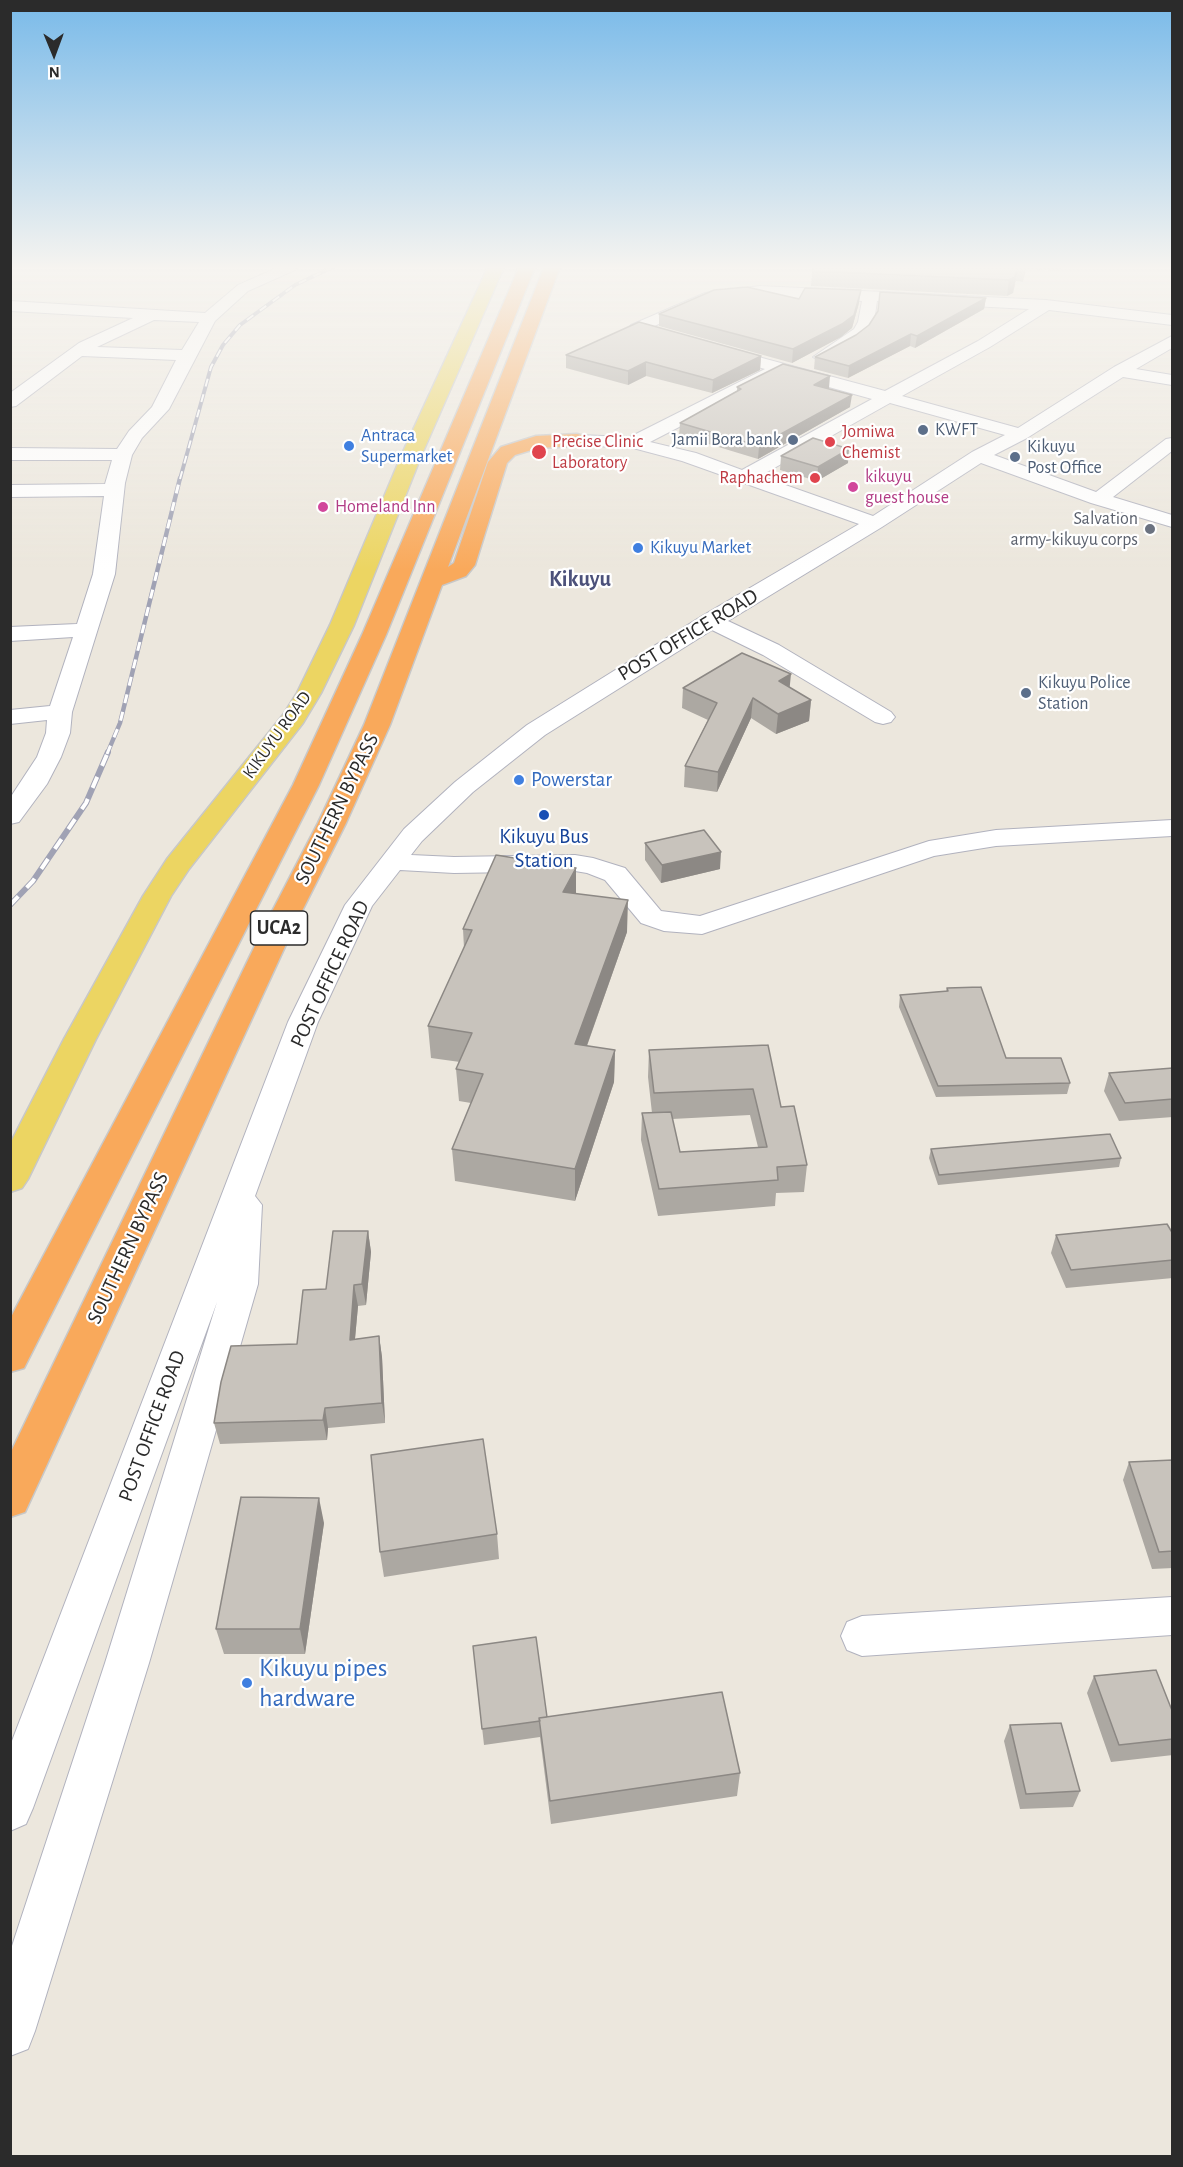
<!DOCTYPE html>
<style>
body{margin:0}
#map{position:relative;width:1183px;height:2167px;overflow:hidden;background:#ece7dd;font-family:"Alegreya Sans",sans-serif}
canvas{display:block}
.frame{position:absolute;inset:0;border:12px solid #2b2b2b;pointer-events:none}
.north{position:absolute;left:24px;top:24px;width:60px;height:60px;-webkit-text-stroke:4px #fff;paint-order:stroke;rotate:179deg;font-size:16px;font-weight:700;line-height:24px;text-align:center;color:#2b2b2b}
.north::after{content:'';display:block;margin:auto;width:21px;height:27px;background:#2b2b2b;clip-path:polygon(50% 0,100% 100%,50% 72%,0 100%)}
</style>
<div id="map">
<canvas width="1183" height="2167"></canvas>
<div class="frame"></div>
<div class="north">N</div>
</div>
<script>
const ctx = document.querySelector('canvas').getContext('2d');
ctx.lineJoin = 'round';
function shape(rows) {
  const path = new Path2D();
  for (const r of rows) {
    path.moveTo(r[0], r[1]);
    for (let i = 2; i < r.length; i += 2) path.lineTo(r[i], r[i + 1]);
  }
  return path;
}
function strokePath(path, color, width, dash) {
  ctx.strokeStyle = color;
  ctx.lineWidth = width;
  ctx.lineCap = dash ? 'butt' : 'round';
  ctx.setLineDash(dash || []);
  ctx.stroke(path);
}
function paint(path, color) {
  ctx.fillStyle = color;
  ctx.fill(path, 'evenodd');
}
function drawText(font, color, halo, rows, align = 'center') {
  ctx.font = font + ' "Alegreya Sans",sans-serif';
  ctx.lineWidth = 4.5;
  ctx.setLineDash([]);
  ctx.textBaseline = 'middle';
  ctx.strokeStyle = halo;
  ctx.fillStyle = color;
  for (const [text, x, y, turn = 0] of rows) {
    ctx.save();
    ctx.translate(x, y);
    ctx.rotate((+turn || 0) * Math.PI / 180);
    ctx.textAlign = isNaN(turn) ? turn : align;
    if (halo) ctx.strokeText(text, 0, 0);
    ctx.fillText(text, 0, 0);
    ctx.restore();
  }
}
const minor = shape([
 [279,267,297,267,295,270,248,291,215,321,169,409,142,438,132,455,125,483,115,574,72,712,70,733,61,757,47,784,19,822,10,824,10,798,37,757,46,733,47,720,10,724,10,710,50,706,73,637,10,641,10,627,77,624,93,574,104,496,10,497,10,485,105,484,112,460,10,460,10,448,117,449,129,431,152,407,176,360,82,356,16,406,10,407,10,393,79,343,133,318,10,311,10,301,205,313,238,285,279,267],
 [154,320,199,322,182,350,97,347,154,320],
 [760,286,1046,300,1172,315,1172,325,1049,310,990,347,902,396,1018,428,1114,367,1172,336,1172,348,1136,369,1172,375,1172,385,1123,377,1027,438,994,455,1096,492,1166,439,1172,438,1172,451,1113,497,1172,515,1172,527,1091,503,981,463,882,527,728,621,779,645,891,712,895,717,891,722,883,724,875,722,763,655,712,630,545,735,473,792,422,841,411,855,454,857,575,855,593,858,625,868,661,911,700,916,929,841,996,830,1172,820,1172,836,996,846,934,856,702,934,664,931,641,923,605,880,587,873,575,871,454,873,400,870,372,906,318,1022,255,1196,262,1205,258,1284,149,1663,35,2031,28,2049,10,2056,10,1952,105,1663,217,1302,33,1808,26,1824,10,1831,10,1746,288,1022,345,905,404,829,455,782,527,725,702,616,859,524,682,461,633,448,577,445,571,444,568,440,571,436,577,435,630,437,765,369,713,354,711,351,713,348,725,348,885,391,978,341,1029,309,877,301,874,322,866,335,854,345,821,362,813,357,854,329,858,322,862,301,760,296,713,300,643,331,637,333,629,328,631,325,705,293,760,286],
 [782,374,872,399,742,470,696,453,650,442,782,374],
 [890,403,1005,435,972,452,873,516,760,476,890,403],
 [1172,1597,1172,1635,862,1656,847,1650,841,1636,847,1622,862,1616,1172,1597]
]);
const major = shape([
 [488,267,504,267,422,454,354,625,321,693,303,723,189,869,171,896,96,1039,28,1179,22,1188,10,1192,10,1144,64,1039,143,896,167,859,283,715,297,693,330,625,402,454,488,267]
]);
const highway = shape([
 [519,267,535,267,386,635,319,785,24,1368,10,1372,10,1319,293,785,362,635,519,267],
 [544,267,560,267,448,567,454,563,488,462,501,447,536,436,577,434,584,436,587,440,584,444,577,446,538,448,515,455,507,463,475,565,466,576,442,585,390,725,346,823,294,927,25,1512,10,1517,10,1454,264,927,318,823,364,725,544,267]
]);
strokePath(minor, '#b1b2be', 2);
strokePath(major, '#c8c8c8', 3);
strokePath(highway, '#c8c8c8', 3);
paint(minor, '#fff');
paint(major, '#ecd562');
paint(highway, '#f9a95b');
const railFar2 = shape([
 [180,479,211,367,223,345,240,325,295,285,333,267]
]);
const railFar1 = shape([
 [107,754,120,723,180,478]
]);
const rail = shape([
 [10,905,33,881,86,803,108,752]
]);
strokePath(railFar2, '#a0a2b4', 4);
strokePath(railFar1, '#a0a2b4', 4.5);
strokePath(rail, '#a0a2b4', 6);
strokePath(railFar2, '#fff', 2, [8]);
strokePath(railFar1, '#fff', 3, [9]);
strokePath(rail, '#fff', 4, [12]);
paint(shape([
 [815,267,1061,267,1060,271,1026,269,1023,282,1016,281,1013,293,1007,296,811,286,812,271],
 [986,298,984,309,915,348,910,346,848,378,814,369,815,357,856,335],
 [799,299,859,303,852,328,841,337,792,363,659,326,659,314],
 [566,355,761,356,760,370,712,393,646,376,628,385,566,368],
 [737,387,829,388,828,389,850,407,758,459,679,435,680,423,737,391],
 [781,456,848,463,817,481,780,470],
 [683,688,790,688,811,700,809,721,776,734,751,718,717,792,684,787,685,766,708,720,682,708],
 [645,843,720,869,661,883,645,860],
 [576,894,627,932,587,1046,615,1050,614,1082,575,1201,455,1181,452,1149,471,1103,459,1101,456,1069,460,1062,431,1058,428,1026,464,948,463,929],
 [947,988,1006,1058,1070,1083,1067,1094,936,1097,899,1007,900,995,946,991],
 [768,1045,781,1107,807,1165,804,1192,776,1193,775,1206,658,1216,641,1140,642,1113,652,1113,648,1077,649,1050],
 [750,1115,758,1147,680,1152,672,1119],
 [1173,1068,1173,1117,1119,1121,1104,1091,1109,1073],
 [931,1149,1121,1158,1119,1167,938,1185,929,1158],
 [368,1231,371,1252,366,1305,358,1306,355,1339,379,1336,382,1357,385,1423,328,1428,327,1440,220,1444,214,1423,297,1344],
 [1173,1234,1173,1278,1066,1288,1051,1253,1056,1235],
 [1173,1460,1173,1568,1152,1569,1123,1480,1129,1462],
 [324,1523,305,1654,224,1654,216,1629],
 [497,1534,499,1559,384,1577,380,1552],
 [473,1646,547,1717,740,1773,737,1796,551,1824,540,1737,484,1745],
 [1094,1676,1173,1713,1173,1755,1111,1762,1087,1693],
 [1010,1725,1080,1791,1073,1807,1020,1809,1004,1741]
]), '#aca8a2');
paint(shape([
 [1018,267,1013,293,1007,296,1009,280],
 [861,290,859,303,852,328,841,337,792,363,793,349],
 [986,298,984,309,915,348,917,336],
 [911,334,910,346,848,378,849,366],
 [761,356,760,370,712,393,713,380],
 [646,362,646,376,628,385,628,371],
 [830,376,829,388,812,397,814,385],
 [852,395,850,407,758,459,759,446],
 [849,449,848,463,817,481,818,467],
 [791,674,789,694,779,681],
 [753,698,751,718,717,792,718,772],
 [811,700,809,721,776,734,778,714],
 [721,852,720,869,661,883,662,865],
 [576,868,576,899,563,892],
 [628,900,627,932,576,1076,575,1044],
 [615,1050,614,1082,575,1201,575,1169],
 [368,1231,371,1252,366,1305,362,1284],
 [354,1285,358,1306,353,1360,350,1340],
 [379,1336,382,1357,385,1423,382,1403],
 [325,1408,328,1428,327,1440,323,1420],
 [319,1498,324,1523,305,1654,300,1629]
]), '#8c8884');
const building = shape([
 [815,267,1018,267,1015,277,1009,280,812,271,815,267],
 [747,287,799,299,805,288,861,290,854,315,842,324,793,349,659,314,714,290,747,287],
 [880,292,986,298,917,336,911,334,849,366,815,357,856,335,869,325,878,311,880,292],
 [639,322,761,356,713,380,646,362,628,371,566,355,639,322],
 [783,364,830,376,814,385,852,395,759,446,680,423,741,389,737,387,783,364],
 [813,438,849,449,818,467,781,456,813,438],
 [742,653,791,674,779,681,811,700,778,714,753,698,718,772,685,766,717,703,683,688,742,653],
 [704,830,721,852,662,865,645,843,704,830],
 [496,855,576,868,563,892,628,900,575,1044,615,1050,575,1169,452,1149,483,1074,456,1069,472,1033,428,1026,472,930,463,929,496,855],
 [981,987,1006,1058,1061,1058,1070,1083,938,1086,900,995,948,991,947,988,981,987],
 [768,1045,781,1107,794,1106,807,1165,777,1167,778,1180,659,1189,642,1113,671,1112,680,1152,767,1147,753,1089,654,1093,649,1050,768,1045],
 [1173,1068,1173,1099,1125,1103,1109,1073,1173,1068],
 [1110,1134,1121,1158,939,1175,931,1149,1110,1134],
 [1167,1224,1173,1234,1173,1260,1071,1270,1056,1235,1167,1224],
 [333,1231,368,1231,362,1284,354,1285,350,1340,379,1336,382,1403,325,1408,323,1420,214,1423,221,1382,231,1346,297,1344,303,1290,326,1289,333,1231],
 [483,1439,497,1534,380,1552,371,1455,483,1439],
 [1173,1460,1173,1551,1159,1552,1129,1462,1173,1460],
 [241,1497,319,1498,300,1629,216,1629,241,1497],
 [536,1637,547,1717,539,1718,540,1721,482,1729,473,1646,536,1637],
 [1156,1670,1173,1713,1173,1739,1119,1745,1094,1676,1156,1670],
 [722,1692,740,1773,550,1801,539,1718,722,1692],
 [1061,1723,1080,1791,1026,1794,1010,1725,1061,1723]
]);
paint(building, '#c8c3bc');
strokePath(building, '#8c8884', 1.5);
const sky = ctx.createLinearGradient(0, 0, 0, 570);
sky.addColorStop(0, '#79bae9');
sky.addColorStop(0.47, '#f6f4f0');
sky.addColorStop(1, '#f6f4f000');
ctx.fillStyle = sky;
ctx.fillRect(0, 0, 1183, 570);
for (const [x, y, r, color] of [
 [923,430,6,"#5c6f8a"],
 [793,440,6,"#5c6f8a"],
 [830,442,6,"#e0444e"],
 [349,446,6,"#3f7fe0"],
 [539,452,8,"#e0444e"],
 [1015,457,6,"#5c6f8a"],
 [815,478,6,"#e0444e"],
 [853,487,6,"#d1479c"],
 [323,507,6,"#d1479c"],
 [1150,529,6,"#6b7280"],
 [638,548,6,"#3f7fe0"],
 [1026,693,6,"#5c6f8a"],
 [519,780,6,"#3f7fe0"],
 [544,815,6,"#1a4fb4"],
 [247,1683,6,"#3f7fe0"]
]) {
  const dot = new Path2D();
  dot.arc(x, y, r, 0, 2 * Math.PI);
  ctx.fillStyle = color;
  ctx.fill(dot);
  strokePath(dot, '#fff', 2);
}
drawText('18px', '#4e5e75', '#fff', [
 ["KWFT",935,430],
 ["Jamii Bora bank",781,440,"right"],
 ["Kikuyu",1027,447],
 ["Post Office",1027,468],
 ["Kikuyu Police",1038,683],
 ["Station",1038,704]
], 'left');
drawText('18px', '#be3a42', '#fff', [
 ["Jomiwa",842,432],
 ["Chemist",842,453],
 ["Precise Clinic",552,442],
 ["Laboratory",552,463],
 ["Raphachem",803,478,"right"]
], 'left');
drawText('18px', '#366cbe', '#fff', [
 ["Antraca",361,436],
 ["Supermarket",361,457],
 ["Kikuyu Market",650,548]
], 'left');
drawText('18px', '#b23c85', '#fff', [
 ["kikuyu",865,477],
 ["guest house",865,498],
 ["Homeland Inn",335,507]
], 'left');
drawText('18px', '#5b616d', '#fff', [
 ["Salvation",1138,519],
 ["army-kikuyu corps",1138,540]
], 'right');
drawText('18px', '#2b2b2b', '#fff', [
 ["KIKUYU ROAD",277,735,-54]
]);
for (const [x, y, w] of [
 [279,928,57]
]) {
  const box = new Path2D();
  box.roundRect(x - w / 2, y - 17, w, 34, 4.5);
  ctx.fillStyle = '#fff';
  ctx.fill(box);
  strokePath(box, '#2b2b2b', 1.5);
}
drawText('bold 20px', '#2b2b2b', null, [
 ["UCA2",279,928]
]);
drawText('21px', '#2b2b2b', '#fff', [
 ["POST OFFICE ROAD",688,635,-31],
 ["SOUTHERN BYPASS",337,809,-64],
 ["POST OFFICE ROAD",330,974,-65],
 ["SOUTHERN BYPASS",128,1248,-65],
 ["POST OFFICE ROAD",152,1426,-70]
]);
drawText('21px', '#366cbe', '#fff', [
 ["Powerstar",531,780]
], 'left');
drawText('21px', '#164399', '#fff', [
 ["Kikuyu Bus",544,837],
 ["Station",544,861]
]);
drawText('bold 22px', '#4c517a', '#fff', [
 ["Kikuyu",580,579]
]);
drawText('26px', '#366cbe', '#fff', [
 ["Kikuyu pipes",259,1668],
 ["hardware",259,1698]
], 'left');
</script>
